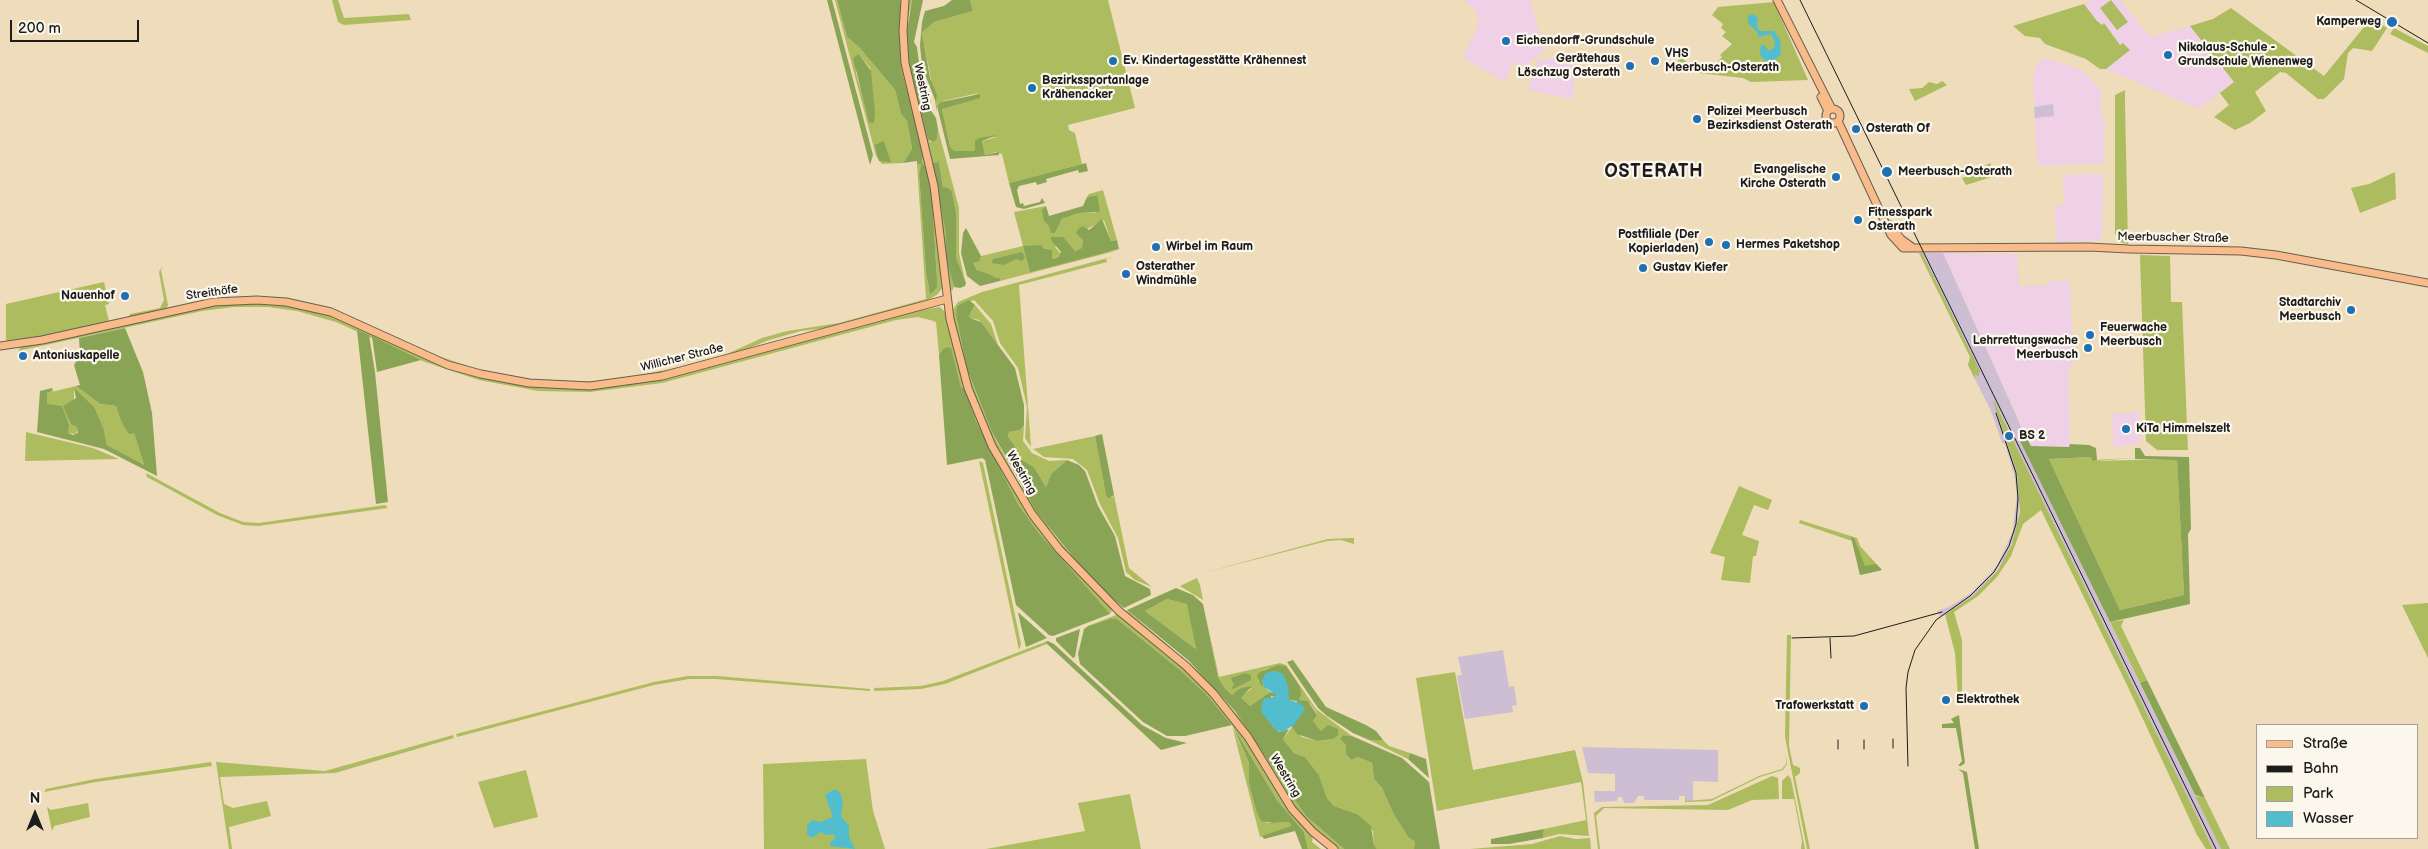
<!DOCTYPE html>
<meta charset="utf-8">
<style>
body{margin:0}
#map{position:relative;width:2428px;height:849px;overflow:hidden;background:#efdcba;font-family:"Balsamiq Sans",sans-serif}
canvas{display:block}
.legend{position:absolute;left:2256px;top:724px;width:162px;height:115px;box-sizing:border-box;background:#fbf7ec;border:1px solid #a29f99;margin:0;padding:6px 9px;list-style:none;font-size:15px;color:#1c1c1c}
.legend li{display:flex;align-items:center;gap:10px;height:25px}
.legend b{width:25px;border:1px solid #a29f99}
.north{position:absolute;left:10px;top:789px;width:50px;height:50px;-webkit-text-stroke:4px #fbf7ec;paint-order:stroke;rotate:0deg;font-size:14px;font-weight:700;line-height:20px;text-align:center;color:#1c1c1c}
.north::after{content:'';display:block;margin:auto;width:18px;height:22px;background:#1c1c1c;clip-path:polygon(50% 0,100% 100%,50% 72%,0 100%)}
.scale{position:absolute;left:10px;top:20px;width:129px;height:22px;box-sizing:border-box;border:2px solid #1c1c1c;border-top:0;padding-left:6px;font-size:15px;line-height:18px;white-space:nowrap;color:#1c1c1c;-webkit-text-stroke:4px #fbf7ec;paint-order:stroke}
</style>
<div id="map">
<canvas width="2428" height="849"></canvas>
<ul class="legend">
<li><b style="height:6px;background:#fabb8b"></b>Straße</li>
<li><b style="height:6px;background:#1c1c1c"></b>Bahn</li>
<li><b style="height:14px;background:#adbc5f"></b>Park</li>
<li><b style="height:14px;background:#53bdd0"></b>Wasser</li>
</ul>
<div class="north">N</div>
<div class="scale">200 m</div>
</div>
<script>
const ctx = document.querySelector('canvas').getContext('2d');
ctx.lineJoin = 'round';
function paint(path, color) {
  ctx.fillStyle = color;
  ctx.fill(path, 'evenodd');
}
function shape(rows) {
  const path = new Path2D();
  for (const r of rows) {
    if (r.length === 3) {
      path.moveTo(r[0] + r[2], r[1]);
      path.arc(r[0], r[1], r[2], 0, 2 * Math.PI);
      continue;
    }
    path.moveTo(r[0], r[1]);
    for (let i = 2; i < r.length; i += 2) path.lineTo(r[i], r[i + 1]);
  }
  return path;
}
function strokePath(path, color, width, dash) {
  ctx.strokeStyle = color;
  ctx.lineWidth = width;
  ctx.lineCap = dash ? 'butt' : 'round';
  ctx.setLineDash(dash || []);
  ctx.stroke(path);
}
function drawText(font, color, halo, rows, align = 'center') {
  ctx.font = font + ' "Balsamiq Sans",sans-serif';
  ctx.lineWidth = 4.5;
  ctx.setLineDash([]);
  ctx.textBaseline = 'middle';
  ctx.strokeStyle = halo;
  ctx.fillStyle = color;
  for (const [text, x, y, turn = 0] of rows) {
    ctx.save();
    ctx.translate(x, y);
    ctx.rotate((+turn || 0) * Math.PI / 180);
    ctx.textAlign = isNaN(turn) ? turn : align;
    if (halo) ctx.strokeText(text, 0, 0);
    ctx.fillText(text, 0, 0);
    ctx.restore();
  }
}
paint(shape([
 [1464,0,1530,0,1544,51,1525,66,1513,62,1505,82,1464,59,1463,55,1474,36,1479,21,1474,8],
 [2094,0,2120,0,2150,37,2190,26,2234,82,2199,109,2106,69,2129,50,2120,45,2104,23,2102,25,2097,21,2084,4],
 [1572,55,1574,95,1570,99,1528,90,1537,60],
 [2044,59,2060,62,2083,71,2100,89,2101,113,2105,123,2103,163,2041,166,2037,162,2033,81,2036,63],
 [2103,174,2102,238,2093,241,2056,242,2055,206,2064,205,2063,175],
 [1943,253,2017,254,2019,286,2047,285,2047,281,2070,281,2073,357,2073,367,2069,367,2070,447,2031,446],
 [2139,412,2140,444,2113,447,2112,414]
]), '#efd0e7');
paint(shape([
 [2053,104,2054,116,2035,118,2034,107],
 [1922,253,1943,253,2025,435,2021,441,2221,849,2213,849,1994,401,2017,473,2020,501,2016,533,2003,562,1986,583,1973,596,1941,617,1937,611,1949,607,1971,593,1997,566,2013,531,2017,493,2014,474,2005,444,2002,443,1991,411,1968,365,1972,356],
 [1503,650,1509,687,1514,686,1517,705,1512,706,1513,712,1465,719,1457,676,1462,675,1458,657],
 [1582,747,1718,750,1718,782,1693,781,1693,801,1686,801,1685,796,1679,796,1679,800,1644,800,1644,796,1638,796,1634,803,1624,803,1622,797,1618,797,1617,801,1595,802,1594,791,1615,791,1615,774,1588,773]
]), '#cdbed3');
paint(shape([
 [332,0,338,0,344,18,409,14,411,20,344,25,338,22],
 [835,0,837,0,847,37,859,47,895,90,901,114,907,121,912,149,903,163,882,164,876,156],
 [859,54,870,68,874,107,864,100,856,73],
 [900,0,903,0,901,34,904,71,930,175,936,217,942,288,938,294,930,299,833,327,801,331,769,340,735,354,654,375,618,381,575,384,519,379,468,368,433,355,334,311,307,303,260,296,305,302,337,311,438,356,484,371,534,380,575,382,619,380,679,367,727,354,762,338,787,331,839,323,926,299,917,164,923,161,901,67],
 [921,164,926,166,932,197,937,280,937,288,930,295,926,272,919,174],
 [907,0,912,0,908,18,907,45,909,65,917,100,930,142,937,139,938,129,959,208,959,253,965,281,956,257,956,212,952,193,943,187,939,162,934,163,946,235,946,259,954,287,952,291,949,288,942,238,908,66,905,25],
 [970,0,1108,0,1135,108,1068,125,1069,130,1075,133,1082,164,1009,183,1002,154,996,152,985,155,983,146,982,141,997,137,979,138,975,145,975,150,972,151,959,151,953,150,950,146,942,109,979,93,943,101,937,106,937,112,922,32,922,29,934,22,973,11],
 [2111,0,2128,22,2117,30,2100,8],
 [1774,2,1808,80,1751,82,1743,78,1673,70,1680,57,1690,64,1713,67,1722,57,1720,55,1732,44,1722,36,1726,32,1721,28,1723,24,1712,15,1718,7],
 [2084,4,2097,21,2102,25,2104,23,2120,45,2123,43,2130,50,2106,69,2100,69,2086,59,2045,44,2040,38,2025,36,2013,26],
 [2231,8,2324,76,2373,16,2377,18,2376,21,2387,28,2372,51,2353,48,2348,53,2344,79,2324,99,2318,99,2286,73,2280,72,2255,92,2266,111,2250,123,2235,130,2214,117,2229,105,2220,93,2234,82,2190,26,2213,19],
 [2394,28,2428,46,2428,53,2390,34],
 [1942,81,1947,85,1915,101,1909,89,1922,88,1929,82,1937,84],
 [2125,90,2125,104,2128,244,2119,242,2115,233,2115,95],
 [1990,163,1994,173,1997,172,1998,175,1966,185,1962,178,1976,174,1975,171],
 [2395,172,2396,199,2360,213,2351,188,2369,184],
 [1103,190,1117,240,1111,241,1104,220,1087,229,1083,248,1075,251,1064,240,1055,247,1061,254,1054,259,1052,258,1049,249,1023,246,1030,271,1095,254,1119,250,1000,281,987,273,977,270,973,263,981,259,981,256,1023,246,1014,212,1046,206,1043,210,1051,228,1055,233,1062,219,1079,213,1096,213,1097,195,1087,197,1089,194],
 [1919,253,1922,253,1980,371,1978,377,1975,373,1975,379,1968,365,1970,357],
 [2140,255,2170,256,2171,302,2182,302,2188,450,2157,450,2146,441],
 [1115,256,1106,259,1107,262,1019,285,1031,447,1025,438,1027,407,1018,368,1000,343,993,321,974,300,958,306,956,315,967,369,975,390,991,430,1017,480,1053,533,1094,583,1123,608,1117,607,1099,590,1066,554,1045,529,1013,480,974,398,959,349,952,311,958,302,982,292],
 [163,265,161,270,168,305,166,310,53,336,9,343,6,340,6,304,104,282,109,304,105,305,109,321,129,317,130,314,160,308,164,300,159,272],
 [257,302,290,305,325,313,424,357,530,386,561,388,600,388,643,382,909,312,940,307,945,312,963,380,995,457,1009,482,1056,549,1112,610,1110,614,1107,612,1038,532,1018,504,976,421,965,391,961,387,952,354,943,349,939,355,936,322,930,320,918,317,896,320,662,383,590,392,538,391,479,380,425,362,336,322,297,311,268,307,234,307,202,311,18,351,21,346,214,305],
 [975,305,991,324,998,345,979,320,970,318,969,316],
 [76,386,100,404,116,406,121,421,134,432,144,466,107,445,104,430,74,389,74,400,64,406,78,429,76,434,67,433,67,429,47,404,47,393],
 [1993,401,1994,401,2213,849,2206,849,2197,835,2128,687,2041,510,2023,524,2011,556,1997,577,1978,596,1954,612,1962,640,1962,695,1958,698,1955,653,1945,614,1973,596,1998,570,2012,544,2020,512,2017,473],
 [1024,425,1023,441,1032,453,1049,461,1067,460,1051,474,1046,487,1034,467,1017,457,1015,446,1008,437,1009,432,1020,430],
 [26,432,93,448,119,459,25,461],
 [1095,436,1106,496,1112,497,1114,495,1129,568,1152,587,1135,580,1126,572,1118,538,1100,504,1087,470,1073,459,1044,457,1033,449],
 [2091,457,2092,461,2177,459,2184,595,2120,610,2049,459],
 [979,461,983,463,1021,644,1019,650],
 [146,473,220,513,243,522,259,523,385,505,388,508,258,526,243,525,217,515,147,477],
 [1739,486,1772,500,1768,510,1754,505,1742,535,1759,541,1756,556,1753,556,1750,583,1721,580,1725,557,1710,553],
 [1800,520,1857,538,1860,546,1882,570,1860,575,1852,541,1799,523],
 [1354,538,1354,544,1341,540,1327,541,1203,573,1328,539],
 [1197,578,1200,585,1203,600,1180,586],
 [1167,599,1188,604,1196,649,1145,611],
 [2428,603,2428,658,2402,605],
 [1203,604,1219,677,1280,663,1286,665,1316,709,1352,736,1343,735,1340,739,1346,745,1346,754,1351,760,1358,757,1372,763,1374,779,1382,788,1393,813,1408,837,1415,842,1414,849,1377,849,1374,845,1373,831,1357,814,1334,806,1327,798,1319,775,1305,757,1294,753,1283,739,1292,727,1302,737,1317,741,1333,739,1321,731,1313,721,1317,714,1310,703,1300,701,1270,668,1264,670,1258,681,1270,692,1250,706,1241,699,1242,696,1252,688,1232,695,1224,687,1218,677],
 [1127,610,1206,678,1251,731,1306,816,1344,849,1338,849,1323,838,1294,807,1234,714,1126,614],
 [1116,615,1119,615,1189,672,1222,706,1313,835,1312,842,1321,849,1308,849,1304,832,1277,800,1232,725,1207,695,1180,670,1117,619,1088,626],
 [2124,620,2121,626,2147,680,2140,683,2110,622],
 [1787,635,1791,635,1789,746,1793,765,1800,768,1800,773,1795,777,1810,849,1807,849,1785,737],
 [1045,642,1047,644,945,684,921,689,874,691,874,688,921,686,943,681],
 [1455,672,1473,770,1575,750,1583,782,1589,836,1559,834,1543,838,1544,829,1586,820,1581,782,1437,811,1416,678],
 [688,676,717,676,870,689,870,691,716,679,689,679,654,685,457,737,456,734,654,682],
 [1233,729,1249,763,1249,784,1256,810,1267,823,1289,822,1291,827,1260,837],
 [453,735,454,738,335,773,220,777,224,804,233,808,267,801,271,816,229,827,232,849,229,849,216,762,325,771],
 [1369,740,1383,740,1389,746,1410,753,1408,759],
 [1786,756,1787,764,1783,770,1760,777,1711,801,1685,802,1685,796,1686,801,1712,799,1759,776,1782,769,1786,764],
 [866,759,873,811,885,849,764,849,763,764],
 [211,762,212,766,96,782,44,792,46,789,95,779],
 [526,770,538,817,494,828,478,782],
 [1788,775,1791,779,1805,849,1801,849,1802,841,1794,799,1782,799,1782,781],
 [1772,776,1778,778,1779,799,1752,800,1728,810,1604,808,1596,816,1600,849,1598,849,1594,813,1602,807,1708,805],
 [1130,794,1141,849,986,849,1085,831,1078,803],
 [2195,796,2205,798,2230,849,2221,849],
 [88,803,90,817,54,826,52,831,47,807,51,810],
 [1560,836,1576,839,1590,838,1591,849,1470,849,1532,844]
]), '#adbc5f');
paint(shape([
 [827,0,832,0,873,155,870,165],
 [837,0,900,0,901,67,923,155,922,164,926,166,932,197,937,280,937,288,930,295,926,272,919,174,921,164,917,164,917,161,903,163,912,149,907,121,901,114,895,90,859,47,847,37],
 [912,0,923,0,914,42,917,47,921,78,931,101,928,106,936,118,938,129,937,139,933,142,928,139,909,65,907,31],
 [952,0,970,0,973,11,934,22,922,32,930,78,937,95,936,102,922,67,920,45,922,22,925,11,944,6],
 [859,54,871,71,875,113,874,123,872,123,869,122,853,58],
 [980,94,980,98,942,109,950,146,953,150,959,151,972,151,975,150,975,141,979,138,997,135,982,141,983,146,985,155,999,152,999,155,950,159,937,106,941,102],
 [883,141,884,142,891,162,879,161,877,155,875,145],
 [939,162,943,187,948,188,952,192,956,212,956,257,966,283,965,286,960,288,954,287,946,259,946,235,933,163],
 [1086,163,1088,171,1079,173,1078,170,1046,179,1047,182,1037,185,1036,182,1019,186,1017,190,1020,204,1023,203,1024,206,1040,202,1042,198,1045,203,1024,209,1016,207,1009,183],
 [1097,195,1100,212,1079,213,1062,219,1055,233,1051,233,1049,226,1044,221,1042,210,1046,206,1049,216,1083,206,1087,197],
 [1102,219,1111,241,1117,240,1119,249,1030,272,1023,246,1041,245,1043,248,1052,250,1052,258,1054,259,1059,256,1061,252,1051,240,1051,237,1063,237,1075,251,1082,248,1083,240,1076,233,1079,228,1083,226,1089,230],
 [966,228,981,256,980,261,973,263,977,270,987,273,996,278,1000,278,1000,281,980,286,967,276,961,253,963,233],
 [1022,252,1025,257,1022,261,1016,259,1004,265,992,263,993,259],
 [969,300,975,305,969,316,970,318,981,322,1015,368,1024,405,1024,425,1020,430,1009,432,1008,437,1015,446,1017,457,1034,467,1046,487,1051,474,1067,460,1079,465,1085,471,1098,506,1115,536,1125,576,1150,589,1151,595,1124,608,1094,583,1036,511,991,430,967,369,956,315,957,306],
 [125,328,143,372,152,413,157,476,104,449,37,432,40,391,52,388,53,391,47,393,47,404,62,406,69,425,68,433,73,435,78,433,77,427,71,424,63,406,76,398,74,388,94,407,104,430,107,445,144,465,134,433,129,434,121,421,116,406,100,404,76,386,80,385,74,365,80,355,79,338],
 [357,330,369,335,375,372,388,502,376,504],
 [372,336,396,348,421,360,377,372],
 [948,347,951,348,961,387,965,390,976,421,1018,504,1038,532,1110,614,1053,636,1049,635,1016,605,985,460,982,458,947,465,939,355,943,349],
 [1102,434,1114,495,1109,498,1106,496,1095,436],
 [2025,435,2031,446,2069,447,2070,444,2089,445,2096,448,2097,460,2132,458,2092,461,2091,457,2049,459,2120,610,2184,595,2177,460,2135,459,2135,448,2140,448,2145,456,2189,457,2191,529,2188,534,2190,604,2110,622,2020,441],
 [1851,537,1854,538,1865,566,1876,564,1882,570,1860,575],
 [1176,588,1193,595,1203,604,1218,677,1224,687,1232,695,1241,688,1252,686,1241,698,1250,706,1270,692,1278,694,1276,697,1271,696,1272,725,1279,732,1289,729,1283,739,1294,753,1305,757,1319,775,1327,798,1334,806,1357,814,1371,826,1374,845,1377,849,1344,849,1306,816,1235,711,1189,661,1127,610],
 [1167,599,1187,604,1196,649,1145,611],
 [1018,613,1019,613,1047,638,1026,647],
 [1111,619,1117,619,1180,670,1207,695,1232,725,1277,800,1304,832,1308,849,1302,849,1295,831,1264,839,1262,836,1291,826,1289,822,1273,823,1261,821,1256,810,1249,784,1249,763,1232,725,1185,736,1167,736,1143,722,1080,664,1078,654,1084,629,1088,626],
 [1080,629,1075,657,1073,658,1056,641,1056,638],
 [1048,641,1054,644,1142,725,1166,738,1187,743,1161,750,1045,642],
 [1293,660,1326,707,1366,725,1376,731,1383,740,1369,740,1353,733,1327,716,1318,708,1287,662],
 [1278,665,1286,666,1300,687,1301,695,1299,700,1308,701,1317,715,1313,721,1321,731,1328,725,1338,729,1338,735,1333,739,1317,741,1297,734,1292,727,1297,701,1289,700,1283,674,1275,671,1262,681,1264,687,1260,684,1257,675,1260,672],
 [1245,673,1251,675,1251,680,1233,689,1231,688,1234,685,1231,678],
 [2147,680,2205,798,2195,795,2140,683],
 [1959,715,1965,763,1961,766,1958,766,1962,761,1956,728,1942,728,1942,724,1954,723,1951,719],
 [1343,735,1352,736,1402,758,1429,782,1440,849,1414,849,1415,842,1408,837,1393,813,1382,788,1374,779,1372,763,1358,757,1351,760,1346,754,1346,745,1340,739],
 [1410,753,1426,759,1429,778,1408,759],
 [1958,769,1967,772,1979,849,1975,849,1963,773],
 [1544,829,1543,838,1509,844,1491,844,1491,839]
]), '#8aa456');
paint(shape([
 [1752,14,1758,18,1757,27,1760,31,1774,31,1780,40,1781,54,1775,60,1767,62,1760,55,1761,45,1764,45,1769,51,1774,48,1775,42,1771,34,1758,37,1758,33,1748,23,1748,16],
 [1272,671,1283,674,1288,686,1289,700,1300,703,1305,709,1294,725,1282,732,1277,731,1261,712,1263,699,1278,696,1264,687,1262,681,1265,674],
 [833,790,837,790,841,795,843,802,841,816,849,826,849,837,855,849,830,846,830,842,836,838,833,834,826,835,821,832,811,838,807,834,807,826,812,820,820,822,833,817,825,795]
]), '#53bdd0');
const major = shape([
 [905,0,903,31,905,63,934,186,950,319,968,388,992,446,1032,514,1059,549,1119,611,1186,666,1213,693,1248,737,1292,809,1313,832,1334,849],
 [1777,0,1832,109],
 [1821,97,1828,111],
 [1833,116,7],
 [1838,121,1891,235,1903,248,2089,247,2129,249,2241,251,2276,255,2428,283],
 [1890,225,1901,239,1912,247],
 [0,346,42,340,214,302,257,300,286,302,331,312,448,365,481,374,529,383,590,386,662,376,947,299]
]);
strokePath(major, '#665f53', 9);
strokePath(major, '#fabb8b', 7);
strokePath(shape([
 [2356,0,2428,43]
]), '#1c1c1c', 1);
strokePath(shape([
 [1800,0,2216,849],
 [1792,638,1854,636,1942,612],
 [1830,638,1831,658],
 [1893,739,1893,748],
 [1838,740,1838,749],
 [1864,740,1864,749],
 [1908,766,1906,688,1908,672,1915,650,1936,620,1970,596,1994,572,2009,546,2016,524,2018,499,2016,473,1996,413]
]), '#1c1c1c', 1);
for (const [x, y, r, color] of [
 [2392,22,6,"#1f6fb2"],
 [1506,41,5,"#1f6fb2"],
 [2168,55,5,"#1f6fb2"],
 [1113,61,5,"#1f6fb2"],
 [1655,61,5,"#1f6fb2"],
 [1630,66,5,"#1f6fb2"],
 [1032,88,5,"#1f6fb2"],
 [1697,119,5,"#1f6fb2"],
 [1856,129,5,"#1f6fb2"],
 [1887,172,6,"#1f6fb2"],
 [1836,177,5,"#1f6fb2"],
 [1858,220,5,"#1f6fb2"],
 [1709,242,5,"#1f6fb2"],
 [1726,245,5,"#1f6fb2"],
 [1156,247,5,"#1f6fb2"],
 [1643,268,5,"#1f6fb2"],
 [1126,274,5,"#1f6fb2"],
 [125,296,5,"#1f6fb2"],
 [2351,310,5,"#1f6fb2"],
 [2090,335,5,"#1f6fb2"],
 [2088,348,5,"#1f6fb2"],
 [23,356,5,"#1f6fb2"],
 [2126,429,5,"#1f6fb2"],
 [2009,436,5,"#1f6fb2"],
 [1946,700,5,"#1f6fb2"],
 [1864,706,5,"#1f6fb2"]
]) {
  const dot = new Path2D();
  dot.arc(x, y, r, 0, 2 * Math.PI);
  ctx.fillStyle = color;
  ctx.fill(dot);
  strokePath(dot, '#fbf7ec', 2);
}
drawText('bold 12px', '#1c1c1c', '#fbf7ec', [
 ["Kamperweg",2381,22,"right"],
 ["Eichendorff-Grundschule",1516,41],
 ["Nikolaus-Schule -",2178,48],
 ["Grundschule Wienenweg",2178,62],
 ["VHS",1665,54],
 ["Meerbusch-Osterath",1665,68],
 ["Gerätehaus",1620,59,"right"],
 ["Löschzug Osterath",1620,73,"right"],
 ["Ev. Kindertagesstätte Krähennest",1123,61],
 ["Bezirkssportanlage",1042,81],
 ["Krähenacker",1042,95],
 ["Polizei Meerbusch",1707,112],
 ["Bezirksdienst Osterath",1707,126],
 ["Osterath Of",1866,129],
 ["Evangelische",1826,170,"right"],
 ["Kirche Osterath",1826,184,"right"],
 ["Meerbusch-Osterath",1898,172],
 ["Fitnesspark",1868,213],
 ["Osterath",1868,227],
 ["Postfiliale (Der",1699,235,"right"],
 ["Kopierladen)",1699,249,"right"],
 ["Hermes Paketshop",1736,245],
 ["Wirbel im Raum",1166,247],
 ["Osterather",1136,267],
 ["Windmühle",1136,281],
 ["Gustav Kiefer",1653,268],
 ["Nauenhof",115,296,"right"],
 ["Stadtarchiv",2341,303,"right"],
 ["Meerbusch",2341,317,"right"],
 ["Feuerwache",2100,328],
 ["Meerbusch",2100,342],
 ["Lehrrettungswache",2078,341,"right"],
 ["Meerbusch",2078,355,"right"],
 ["Antoniuskapelle",33,356],
 ["KiTa Himmelszelt",2136,429],
 ["BS 2",2019,436],
 ["Elektrothek",1956,700],
 ["Trafowerkstatt",1854,706,"right"]
], 'left');
drawText('12px', '#1c1c1c', '#fbf7ec', [
 ["Westring",922,87,78],
 ["Meerbuscher Straße",2173,238,1],
 ["Streithöfe",212,293,-8],
 ["Willicher Straße",682,358,-14],
 ["Westring",1021,473,60],
 ["Westring",1285,776,59]
]);
ctx.letterSpacing = '1px';
drawText('bold 18px', '#1c1c1c', '#fbf7ec', [
 ["OSTERATH",1654,172]
]);
ctx.letterSpacing = '0px';
</script>
